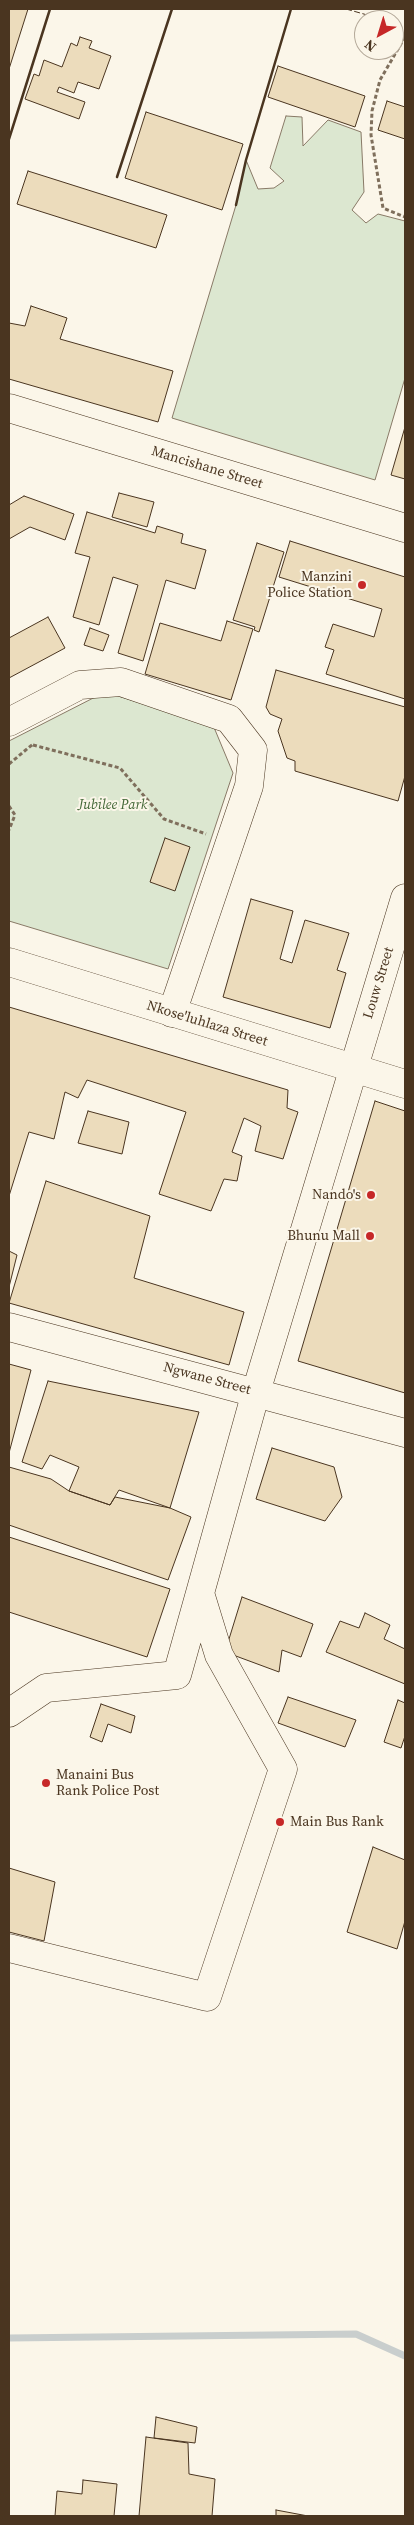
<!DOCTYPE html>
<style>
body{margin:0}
#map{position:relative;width:414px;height:2525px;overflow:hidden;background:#fbf6e9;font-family:"Source Serif 4",serif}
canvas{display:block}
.frame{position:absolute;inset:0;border:10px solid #4a3520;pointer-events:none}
.north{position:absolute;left:354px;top:10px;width:50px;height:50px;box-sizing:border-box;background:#fbf6e9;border:1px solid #b4a999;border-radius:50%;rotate:219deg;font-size:14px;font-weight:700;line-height:20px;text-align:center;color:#4a3520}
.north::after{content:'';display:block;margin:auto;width:18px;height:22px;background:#c62828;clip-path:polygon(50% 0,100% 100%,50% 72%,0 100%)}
</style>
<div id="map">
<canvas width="414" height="2525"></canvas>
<div class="frame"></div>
<div class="north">N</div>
</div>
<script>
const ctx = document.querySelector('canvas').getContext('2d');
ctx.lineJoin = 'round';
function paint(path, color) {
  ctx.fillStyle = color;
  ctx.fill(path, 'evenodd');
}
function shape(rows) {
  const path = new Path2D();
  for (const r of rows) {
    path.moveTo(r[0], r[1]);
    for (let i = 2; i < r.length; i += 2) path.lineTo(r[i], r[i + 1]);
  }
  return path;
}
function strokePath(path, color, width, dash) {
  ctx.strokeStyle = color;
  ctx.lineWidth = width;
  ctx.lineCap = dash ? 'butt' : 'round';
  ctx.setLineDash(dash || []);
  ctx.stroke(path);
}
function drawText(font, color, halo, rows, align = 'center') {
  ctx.font = font + ' "Source Serif 4",serif';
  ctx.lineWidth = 4;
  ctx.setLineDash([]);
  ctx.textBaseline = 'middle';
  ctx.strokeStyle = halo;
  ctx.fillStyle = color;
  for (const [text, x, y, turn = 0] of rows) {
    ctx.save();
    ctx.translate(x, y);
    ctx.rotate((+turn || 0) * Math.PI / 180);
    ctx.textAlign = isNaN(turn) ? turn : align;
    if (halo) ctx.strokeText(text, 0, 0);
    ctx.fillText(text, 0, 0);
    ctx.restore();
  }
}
const green = shape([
 [286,116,302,117,303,146,328,120,361,132,364,192,352,210,366,223,378,214,405,221,405,378,375,480,172,418,236,205,246,160,258,189,274,188,284,181,270,168,286,116],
 [105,692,213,725,233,773,168,969,9,921,9,741,105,692]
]);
paint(green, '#dce7d0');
strokePath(green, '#887966', 1);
strokePath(shape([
 [9,2338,356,2334,405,2356]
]), '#c9cecd', 7);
const building = shape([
 [9,9,28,9,9,69,9,9],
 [80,37,92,41,89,48,111,56,99,89,78,82,74,93,59,87,57,92,85,102,79,119,25,99,34,74,39,76,44,60,62,67,71,43,77,46,80,37],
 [278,66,365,96,355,127,268,97,278,66],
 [387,101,405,107,405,139,378,130,387,101],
 [146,112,243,144,222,210,125,178,146,112],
 [28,171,167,215,156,248,17,204,28,171],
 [31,306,67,318,60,339,173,371,158,422,9,379,9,323,25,326,31,306],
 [405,427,405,479,391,475,405,427],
 [119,493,154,502,147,527,112,517,119,493],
 [24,496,74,514,65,540,30,527,9,539,9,505,24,496],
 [87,512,155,533,157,526,183,534,181,543,206,550,195,589,166,580,143,661,118,653,138,585,113,577,99,625,73,617,90,557,75,553,87,512],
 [290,541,405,577,405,699,326,674,334,650,325,647,333,624,374,637,382,609,279,577,290,541],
 [257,543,284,552,259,632,254,630,255,627,233,620,257,543],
 [48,617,65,648,9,678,9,638,48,617],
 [227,621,253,629,231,700,145,674,160,623,221,641,227,621],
 [90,628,109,635,103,651,84,645,90,628],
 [276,670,405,707,405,776,398,801,295,771,295,761,287,758,278,731,282,719,270,714,266,707,276,670],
 [165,838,190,847,175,891,150,882,165,838],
 [251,899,293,911,280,959,292,963,305,920,349,933,337,970,346,973,330,1028,223,997,251,899],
 [9,1007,288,1090,287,1108,298,1112,283,1159,255,1151,261,1126,244,1118,232,1152,242,1156,237,1181,224,1179,211,1211,159,1194,186,1112,87,1080,78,1098,65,1092,54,1139,29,1132,9,1196,9,1007],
 [375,1101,405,1111,405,1393,298,1361,375,1101],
 [88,1111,129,1122,122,1154,78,1143,88,1111],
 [46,1181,150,1216,134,1278,244,1312,229,1365,9,1303,46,1181],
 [9,1251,17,1255,9,1287,9,1251],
 [9,1364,31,1370,9,1453,9,1364],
 [48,1381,199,1412,170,1508,119,1490,110,1505,69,1491,79,1467,50,1455,42,1469,22,1462,48,1381],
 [272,1448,334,1467,342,1497,325,1521,256,1499,272,1448],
 [9,1467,51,1479,69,1491,110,1505,115,1497,170,1508,191,1517,168,1580,9,1525,9,1467],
 [9,1537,170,1589,147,1657,9,1612,9,1537],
 [242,1597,313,1624,301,1657,282,1650,279,1672,225,1652,242,1597],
 [365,1613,390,1625,384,1639,405,1649,405,1684,326,1652,340,1621,359,1628,365,1613],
 [288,1697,356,1720,345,1747,278,1723,288,1697],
 [398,1700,405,1703,405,1736,401,1748,384,1742,398,1700],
 [101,1704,135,1716,131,1733,108,1724,102,1742,90,1737,101,1704],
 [373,1847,405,1860,405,1921,397,1949,347,1932,373,1847],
 [9,1868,55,1882,44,1941,9,1932,9,1868],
 [156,2417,197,2427,195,2443,154,2438,156,2417],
 [146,2437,188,2443,189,2474,215,2479,212,2516,139,2516,146,2437],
 [83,2480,117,2484,114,2516,55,2516,57,2491,82,2494,83,2480],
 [276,2510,308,2516,276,2516,276,2510]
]);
paint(building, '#ecdcbc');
strokePath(building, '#4a3520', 1);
const minor = shape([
 [9,408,405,528],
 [9,722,80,685,121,682,229,719,253,750,249,786,172,1013],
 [9,1713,46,1688,177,1675,200,1593],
 [9,1948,207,1997,283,1769,219,1655,200,1593,256,1392,405,898]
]);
const major = shape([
 [9,962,405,1084],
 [9,1327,405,1433]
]);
strokePath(minor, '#4a3520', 29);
strokePath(major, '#4a3520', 29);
strokePath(shape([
 [405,37,380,80,372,111,371,135,383,208,405,217],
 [33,745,120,768,164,819,206,834],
 [9,764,33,744],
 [9,806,15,815,9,830]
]), '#7f6f5c', 3, [4, 2.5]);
strokePath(minor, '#fbf6e9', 28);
strokePath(major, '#fbf6e9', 28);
strokePath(shape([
 [346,9,385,20]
]), '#4a3520', 1, [6, 2.5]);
strokePath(shape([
 [9,139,50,9],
 [117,177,172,9],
 [236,205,246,160,291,9]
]), '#4a3520', 2.5);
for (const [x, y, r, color] of [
 [362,585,5,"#c62828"],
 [371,1195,5,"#c62828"],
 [370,1236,5,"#c62828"],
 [46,1783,5,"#c62828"],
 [280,1822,5,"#c62828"]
]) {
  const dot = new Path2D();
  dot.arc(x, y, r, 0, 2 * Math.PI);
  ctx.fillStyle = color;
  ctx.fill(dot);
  strokePath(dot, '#fbf6e9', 2);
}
drawText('14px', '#4a3520', '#fbf6e9', [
 ["Mancishane Street",207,468,17],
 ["Louw Street",379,983,-73],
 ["Nkose'luhlaza Street",207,1024,17],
 ["Ngwane Street",207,1379,15]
]);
drawText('14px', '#4a3520', '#fbf6e9', [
 ["Manzini",352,577],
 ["Police Station",352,593],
 ["Nando's",361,1195],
 ["Bhunu Mall",360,1236],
 ["Manaini Bus",56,1775,"left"],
 ["Rank Police Post",56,1791,"left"],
 ["Main Bus Rank",290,1822,"left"]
], 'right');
drawText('italic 14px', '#436837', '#fbf6e9', [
 ["Jubilee Park",113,805]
]);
</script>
